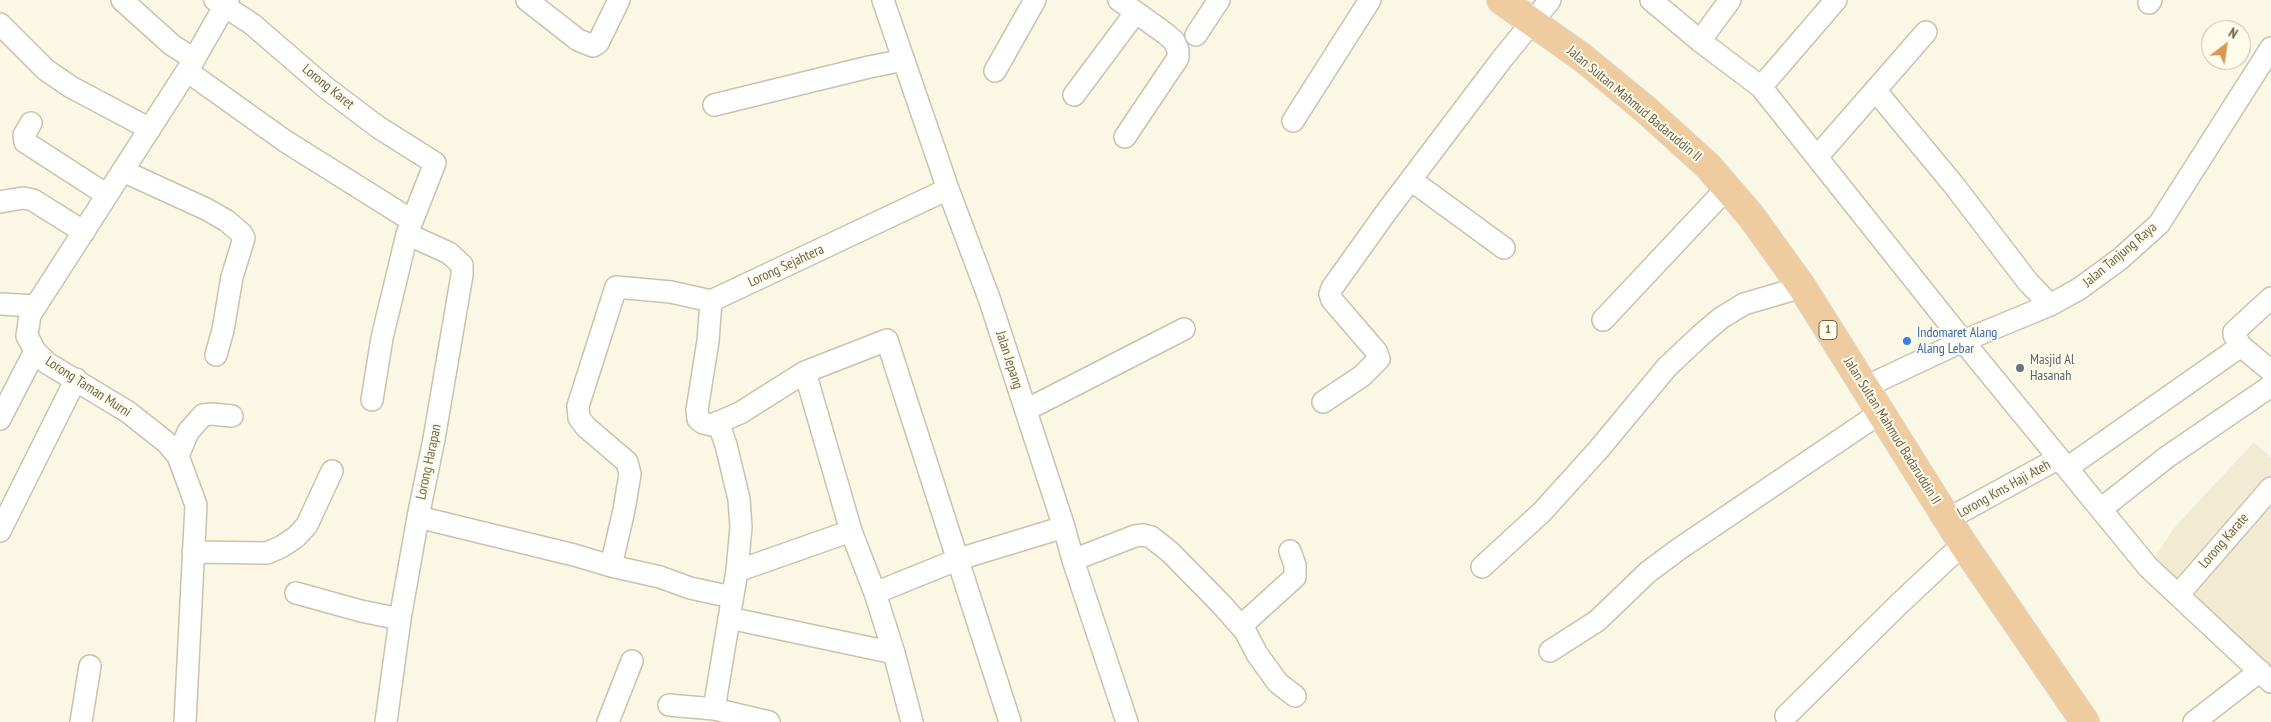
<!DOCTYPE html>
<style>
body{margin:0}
#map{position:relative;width:2271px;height:722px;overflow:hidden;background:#faf8e4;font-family:"PT Sans Narrow",sans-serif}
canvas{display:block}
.north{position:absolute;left:2201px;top:20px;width:50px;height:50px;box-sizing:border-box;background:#fdfbea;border:1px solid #c5beab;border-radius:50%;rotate:31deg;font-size:14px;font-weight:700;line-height:20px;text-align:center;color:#70634c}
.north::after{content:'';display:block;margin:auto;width:18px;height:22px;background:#da9753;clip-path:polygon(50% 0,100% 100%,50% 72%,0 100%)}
</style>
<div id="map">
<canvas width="2271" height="722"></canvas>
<div class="north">N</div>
</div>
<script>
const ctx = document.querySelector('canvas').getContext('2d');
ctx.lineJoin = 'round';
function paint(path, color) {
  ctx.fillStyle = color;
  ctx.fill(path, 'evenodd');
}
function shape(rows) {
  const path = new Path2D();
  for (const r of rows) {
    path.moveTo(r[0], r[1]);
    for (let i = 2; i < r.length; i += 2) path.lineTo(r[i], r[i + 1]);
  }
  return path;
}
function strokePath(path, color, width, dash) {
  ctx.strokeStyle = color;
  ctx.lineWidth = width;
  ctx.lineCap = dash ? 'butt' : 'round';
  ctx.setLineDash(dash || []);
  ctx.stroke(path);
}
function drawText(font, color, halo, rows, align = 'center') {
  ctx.font = font + ' "PT Sans Narrow",sans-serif';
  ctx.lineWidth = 4;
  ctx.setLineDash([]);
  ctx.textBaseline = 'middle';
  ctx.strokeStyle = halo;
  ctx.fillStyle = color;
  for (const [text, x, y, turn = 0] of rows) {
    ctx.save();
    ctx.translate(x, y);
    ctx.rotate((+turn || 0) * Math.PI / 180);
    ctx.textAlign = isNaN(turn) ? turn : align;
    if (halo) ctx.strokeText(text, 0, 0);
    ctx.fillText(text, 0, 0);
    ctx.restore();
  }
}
paint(shape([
 [2254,442,2271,458,2271,683,2149,566,2174,528]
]), '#f1ebd3');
const minor = shape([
 [122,0,172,45,194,59],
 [215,0,252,24,325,87,378,127,435,163,407,234,382,338,372,400],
 [527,0,578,40,593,46,598,43,619,0],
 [883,0,948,189,989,298,1064,527,1073,560,1127,722],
 [1119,0,1166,34,1174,41,1178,50,1178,58,1125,137],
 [1651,0,1700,41,1761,87,1963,341,2148,567,2271,682],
 [2149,3,2151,0],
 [0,24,46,70,71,87,150,129],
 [1196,35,1219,0],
 [1700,41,1730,0],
 [187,71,285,141,411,220],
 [995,71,1035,0],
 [1761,87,1836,0],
 [1875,90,1953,184,2028,282,2050,305],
 [1074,95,1136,12],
 [714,105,869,67,904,60],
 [1293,121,1370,0],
 [31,123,24,135,25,142,107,195],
 [1817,157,1926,32],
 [123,171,206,209,227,221,242,234,244,238,232,277,223,330,216,355],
 [1411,180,1504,248],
 [0,202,23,198,33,200,84,232],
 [711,301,708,341,697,410,698,419,703,423,712,425,740,413,805,372,887,340,1010,722],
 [0,304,36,306],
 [1603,320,1727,188],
 [2241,346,2234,335,2234,332,2271,298],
 [805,372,851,531,875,593,959,559,1064,527],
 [1867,388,1880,380,1963,341,2050,305,2079,289,2120,259,2159,224,2271,48],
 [1323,402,1362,376,1379,359,1376,351,1332,300,1330,294,1332,288,1387,211,1502,59,1550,0],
 [1026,410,1184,329],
 [0,419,35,351],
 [718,422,726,445,739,499,741,527,737,571],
 [178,456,188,432,203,415,212,414,232,416],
 [2067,468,2241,346,2271,371],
 [2101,509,2167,457,2271,386],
 [418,517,574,555,611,566,660,577,690,588,732,597],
 [1948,519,2059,458],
 [0,531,76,379],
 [193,552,267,553,281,547,296,537,307,525,332,471],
 [1073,560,1135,536,1143,535,1151,537,1170,552,1222,605,1245,631,1257,654,1278,683,1295,696],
 [611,566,624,510,630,474,627,462,586,427,579,418,578,406,616,287,671,292,711,301,948,189],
 [1482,567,1542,512,1599,449,1667,367,1701,335,1721,318,1744,304,1802,287],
 [296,593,361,611,400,619],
 [875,593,894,653,912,722],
 [2178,595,2271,488],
 [729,618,894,653],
 [1241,626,1295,577,1295,565,1290,551],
 [1550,651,1597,621,1648,572,1679,549,1880,413],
 [669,705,714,709,769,722],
 [714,709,737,571,851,531],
 [1786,716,1897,606,1963,544],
 [81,722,90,666],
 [185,722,196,505,178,456,166,442,128,412,47,363,35,351,27,336,30,315,192,63,228,0],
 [386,722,400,619,418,517,434,439,462,275,462,265,449,253,407,234],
 [608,722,632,661],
 [2194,722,2260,671]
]);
const highway = shape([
 [1501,0,1583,58,1645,109,1708,166,1751,216,1802,287,1963,544,2085,722]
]);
strokePath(minor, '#cac2ac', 24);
strokePath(highway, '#dddad4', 30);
strokePath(minor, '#fff', 21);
strokePath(highway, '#efcba0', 28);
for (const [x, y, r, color] of [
 [1907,341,5,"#3f7fe0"],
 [2020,368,5,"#6b7280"]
]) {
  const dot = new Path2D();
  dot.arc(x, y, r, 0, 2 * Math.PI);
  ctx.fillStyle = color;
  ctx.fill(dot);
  strokePath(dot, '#fdfbea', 2);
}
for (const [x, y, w] of [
 [1828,330,18]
]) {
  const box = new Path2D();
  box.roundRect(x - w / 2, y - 9.5, w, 19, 4);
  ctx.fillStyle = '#fdfbea';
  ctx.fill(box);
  strokePath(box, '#70634c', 1);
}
drawText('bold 12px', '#70634c', null, [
 ["1",1828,330]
]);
drawText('14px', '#70634c', '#fdfbea', [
 ["Lorong Karet",328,87,39],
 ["Jalan Sultan Mahmud Badaruddin II",1634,104,40],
 ["Jalan Tanjung Raya",2120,255,-40],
 ["Lorong Sejahtera",786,266,-25],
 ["Jalan Jepang",1009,360,72],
 ["Lorong Taman Murni",88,387,33],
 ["Jalan Sultan Mahmud Badaruddin II",1892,431,58],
 ["Lorong Harapan",429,462,-78],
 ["Lorong Kms Haji Ateh",2004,489,-29],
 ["Lorong Karate",2224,541,-49]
]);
drawText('14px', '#366cbe', '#fdfbea', [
 ["Indomaret Alang",1917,333],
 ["Alang Lebar",1917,349]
], 'left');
drawText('14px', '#5b616d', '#fdfbea', [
 ["Masjid Al",2030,360],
 ["Hasanah",2030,376]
], 'left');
</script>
